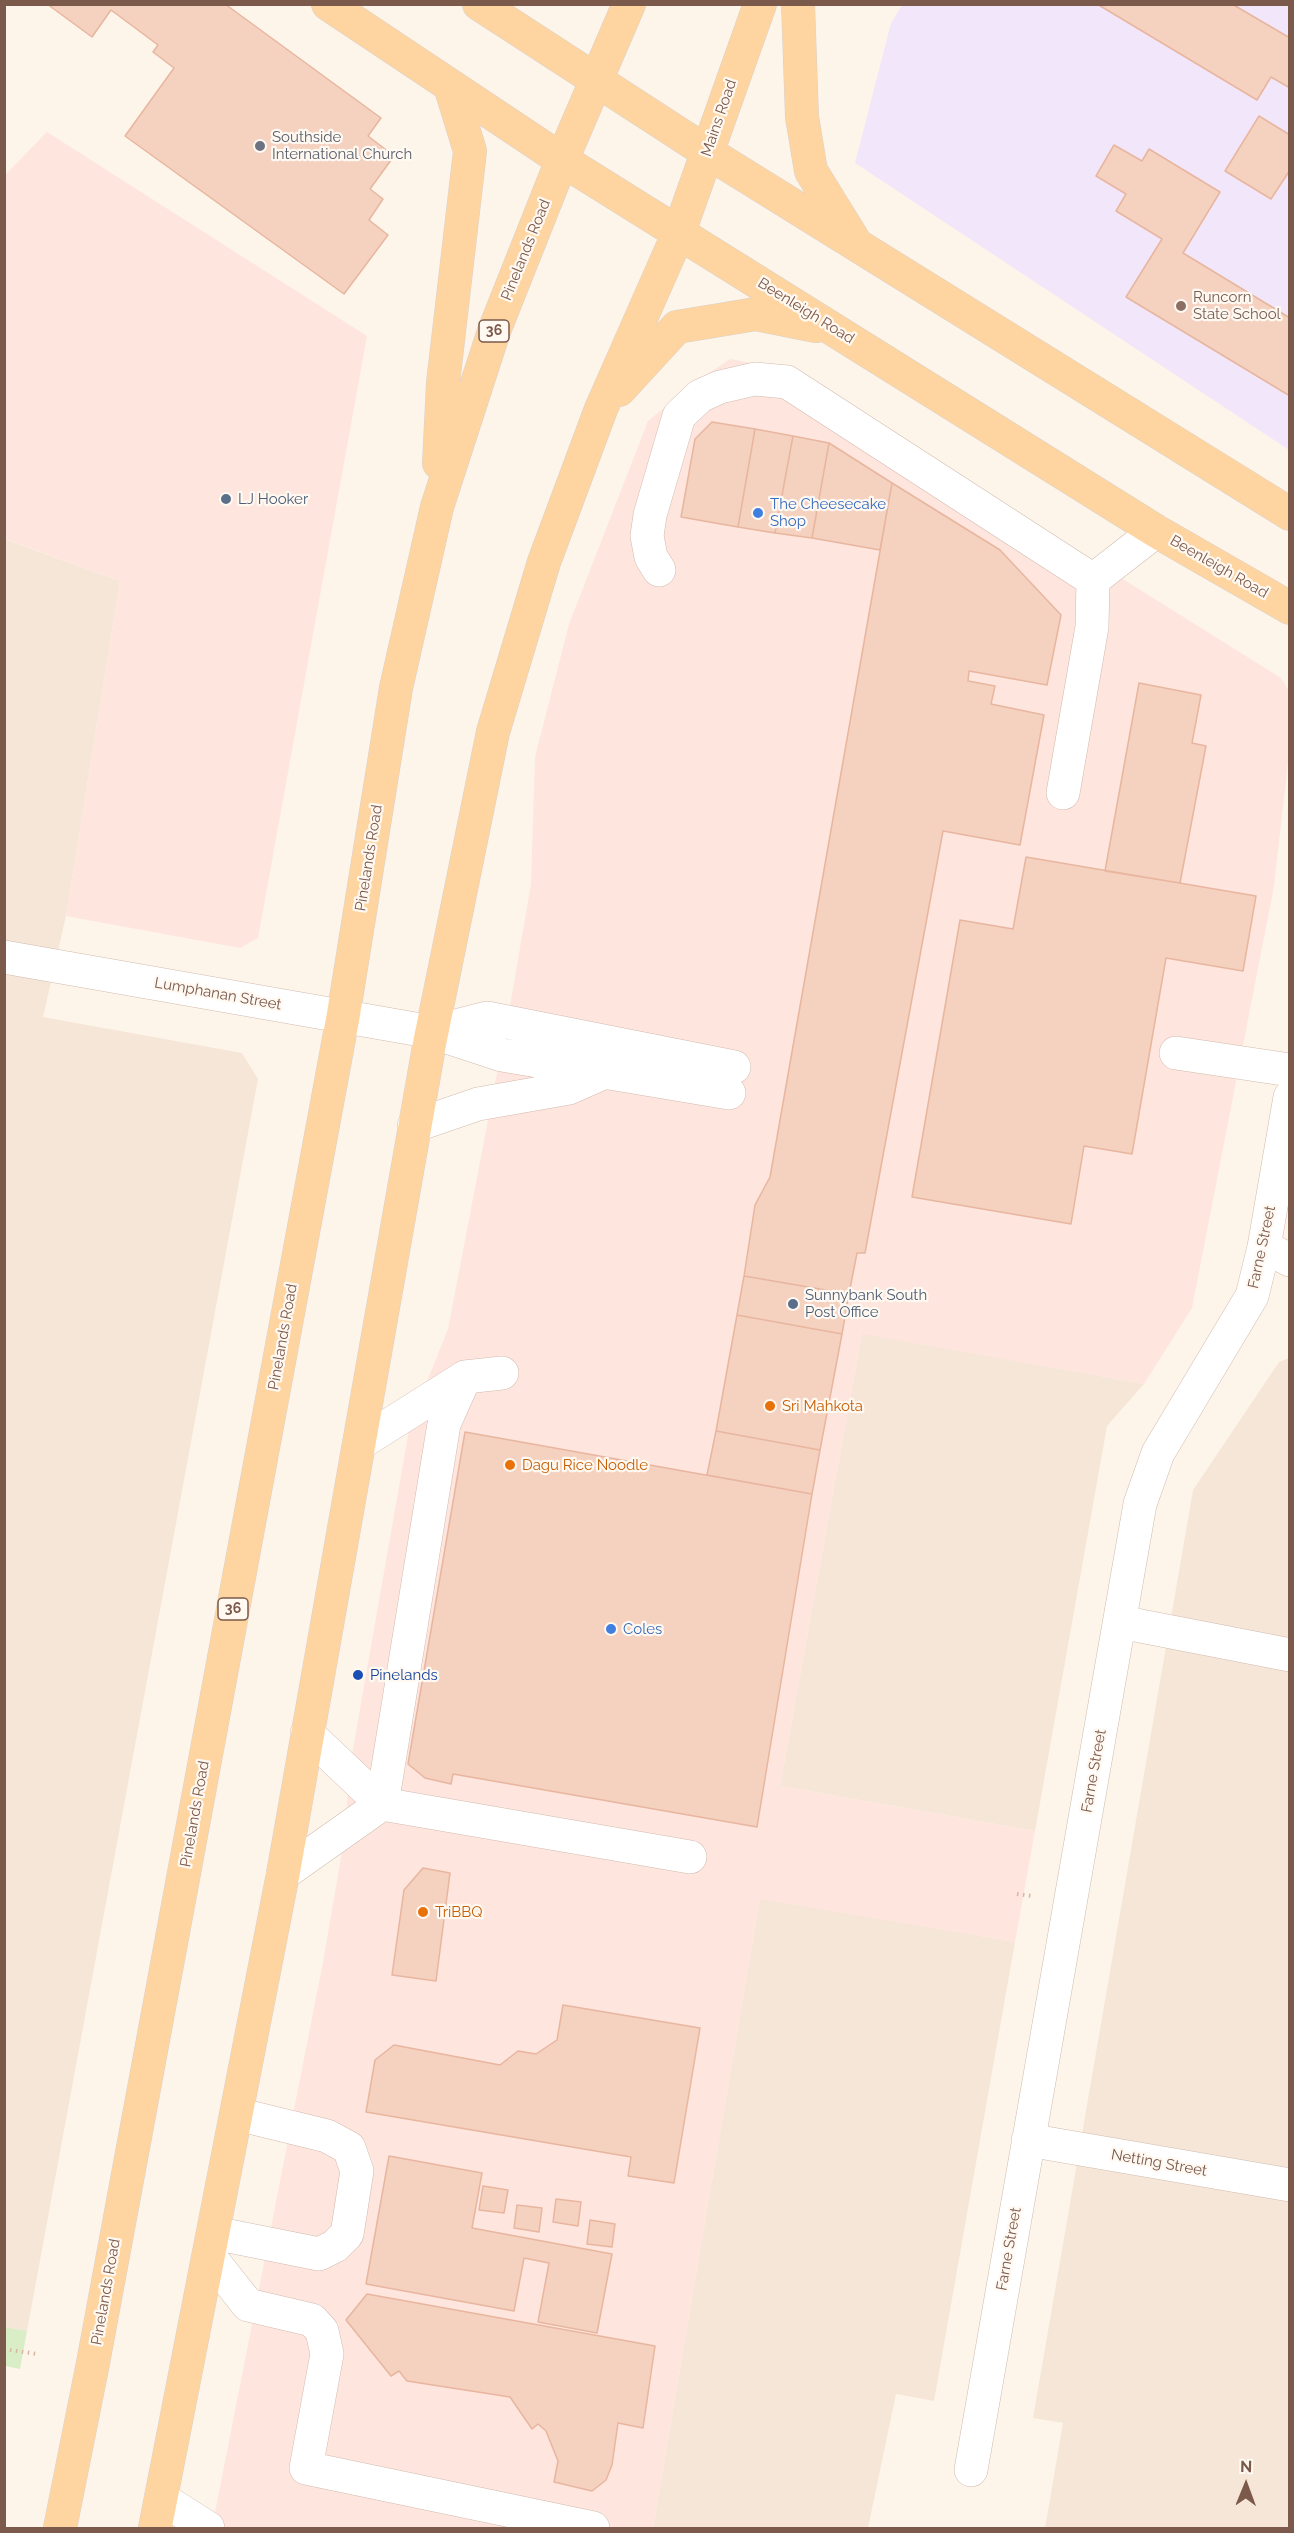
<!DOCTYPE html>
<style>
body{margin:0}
#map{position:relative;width:1294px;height:2533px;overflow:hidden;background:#fef5ea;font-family:Raleway,sans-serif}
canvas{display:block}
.frame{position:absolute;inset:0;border:6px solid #7b594b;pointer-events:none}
.north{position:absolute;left:1216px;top:2455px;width:60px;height:60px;-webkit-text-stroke:4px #fff9f2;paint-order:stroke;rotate:1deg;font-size:16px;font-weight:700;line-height:24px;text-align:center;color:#7b594b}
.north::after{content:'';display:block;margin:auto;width:21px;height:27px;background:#7b594b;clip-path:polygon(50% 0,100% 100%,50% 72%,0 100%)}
</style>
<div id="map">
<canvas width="1294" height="2533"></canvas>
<div class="frame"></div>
<div class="north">N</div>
</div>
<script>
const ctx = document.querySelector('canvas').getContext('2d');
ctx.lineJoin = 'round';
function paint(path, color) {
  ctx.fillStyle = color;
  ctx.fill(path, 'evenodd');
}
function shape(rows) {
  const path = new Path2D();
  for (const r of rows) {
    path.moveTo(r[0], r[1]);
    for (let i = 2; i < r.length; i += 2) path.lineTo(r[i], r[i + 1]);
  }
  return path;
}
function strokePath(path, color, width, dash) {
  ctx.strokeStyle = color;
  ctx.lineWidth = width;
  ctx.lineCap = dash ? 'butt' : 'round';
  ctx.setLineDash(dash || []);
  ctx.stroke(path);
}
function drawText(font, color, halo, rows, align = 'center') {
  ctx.font = font + ' Raleway,sans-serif';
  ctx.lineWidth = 4.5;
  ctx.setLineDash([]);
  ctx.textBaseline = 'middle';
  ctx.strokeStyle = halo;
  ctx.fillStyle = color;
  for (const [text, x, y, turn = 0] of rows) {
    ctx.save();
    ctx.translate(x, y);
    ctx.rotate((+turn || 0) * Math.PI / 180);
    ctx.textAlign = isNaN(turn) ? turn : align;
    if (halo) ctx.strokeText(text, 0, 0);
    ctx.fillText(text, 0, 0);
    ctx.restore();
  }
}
paint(shape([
 [4,539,120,581,66,916,43,1017,242,1053,258,1079,27,2331,4,2327],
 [862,1333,1144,1384,1107,1426,1035,1831,780,1786],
 [1289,1358,1289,2528,1045,2528,1063,2423,1033,2418,1193,1490,1279,1362],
 [760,1898,1015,1942,934,2401,896,2394,868,2528,653,2528]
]), '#f6e6d8');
paint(shape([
 [47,132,367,336,258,938,240,948,66,916,120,581,5,539,5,175],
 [730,359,789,370,1281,678,1289,691,1289,753,1274,886,1192,1308,1144,1384,862,1334,780,1786,1035,1831,1015,1942,760,1899,653,2528,212,2528,323,1962,344,1840,350,1766,410,1424,448,1329,511,1000,531,884,535,757,569,624,648,421,692,385]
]), '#fee5de');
paint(shape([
 [902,5,1289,5,1289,450,855,163,891,23]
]), '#f2e6fa');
paint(shape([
 [4,2327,27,2331,20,2369,5,2366]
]), '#d9edc7');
const building = shape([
 [47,4,225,4,381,118,368,136,394,156,370,189,383,199,369,220,388,235,344,294,125,136,174,68,153,52,158,45,111,10,92,37,47,4],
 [1097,4,1232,4,1290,38,1290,88,1271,77,1257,100,1097,4],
 [1259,116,1290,135,1290,170,1271,199,1225,171,1259,116],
 [1114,145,1142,161,1149,149,1220,192,1183,253,1290,318,1290,396,1126,297,1162,239,1116,211,1126,194,1096,176,1114,145],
 [712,422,755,429,738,527,681,517,695,439,712,422],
 [755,429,793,436,775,533,738,527,755,429],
 [793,436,829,443,812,538,775,533,793,436],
 [829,443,892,483,880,550,812,538,829,443],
 [892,483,1000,550,1061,615,1047,685,969,671,968,681,995,686,991,704,1044,715,1020,845,943,831,865,1253,857,1253,849,1294,744,1276,755,1205,770,1177,892,483],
 [1139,683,1201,695,1192,743,1206,746,1180,883,1105,871,1139,683],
 [1026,857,1256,896,1243,971,1166,958,1132,1154,1084,1146,1071,1224,912,1197,960,920,1013,929,1026,857],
 [744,1276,849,1294,842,1334,737,1315,744,1276],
 [737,1315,842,1334,820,1450,716,1431,737,1315],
 [716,1431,820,1450,812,1494,707,1475,716,1431],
 [465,1432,812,1494,757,1827,453,1774,451,1784,425,1778,408,1764,465,1432],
 [423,1868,450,1873,436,1981,392,1975,404,1890,423,1868],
 [563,2005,700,2028,674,2183,628,2176,631,2157,366,2112,375,2060,394,2045,500,2065,518,2051,536,2054,557,2040,563,2005],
 [389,2156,482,2173,472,2228,612,2254,597,2333,538,2322,549,2263,524,2258,514,2311,366,2284,389,2156],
 [483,2186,508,2190,504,2213,479,2210,483,2186],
 [556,2199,581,2202,578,2226,553,2222,556,2199],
 [517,2205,542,2208,539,2232,514,2228,517,2205],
 [590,2220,615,2224,612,2247,587,2244,590,2220],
 [367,2294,655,2346,643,2428,618,2423,612,2465,606,2480,592,2491,554,2482,558,2461,546,2431,538,2424,532,2429,510,2397,407,2381,399,2371,391,2376,346,2320,367,2294]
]);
paint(building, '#f5d1c0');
strokePath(building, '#e8b69f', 1.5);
const minor = shape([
 [659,570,651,557,647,536,650,515,679,416,700,396,720,387,755,379,787,382,1093,580,1156,531],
 [1063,793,1092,627,1093,580],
 [4,957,432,1032,502,1055,729,1093],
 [432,1032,487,1018,734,1067],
 [1176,1053,1290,1070],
 [414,1126,478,1104,569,1088,603,1073],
 [1264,1247,1290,1260],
 [359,1444,465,1377,502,1373],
 [1120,1622,1290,1655],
 [307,1733,382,1804,690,1857],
 [283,1874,382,1804,444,1424,465,1377],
 [1028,2140,1290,2185],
 [214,2233,319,2254,335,2246,347,2234,357,2171,349,2148,327,2136,237,2114],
 [210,2257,248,2305,312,2320,322,2331,327,2354,306,2468,593,2528],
 [971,2470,1140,1504,1158,1453,1252,1296,1264,1247,1290,1097],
 [161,2498,208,2528]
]);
const major = shape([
 [328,4,562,160,1156,531,1290,608],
 [479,4,707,152,1290,514],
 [798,4,802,117,811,171,853,239],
 [619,390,677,327,756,314,816,326],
 [439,463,443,383,470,151,451,89],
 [60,2528,93,2363,343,1017,396,688,437,507,494,331,562,160,629,4],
 [155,2528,283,1874,430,1041,493,732,544,562,601,409,679,232,760,4]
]);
strokePath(minor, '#d2bbae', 34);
strokePath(major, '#dad1cd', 34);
strokePath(shape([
 [1017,1894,1032,1896],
 [4,2349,37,2354]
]), '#dbb4a2', 4, [1.5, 4.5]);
strokePath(minor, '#fff', 33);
strokePath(major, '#fed5a0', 33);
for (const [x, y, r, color] of [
 [260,146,6,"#6b7280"],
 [1181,306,6,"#8d6e63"],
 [226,499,6,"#5c6f8a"],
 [758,513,6,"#3f7fe0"],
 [793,1304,6,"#5c6f8a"],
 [770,1406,6,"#e8710a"],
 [510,1465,6,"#e8710a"],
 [611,1629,6,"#3f7fe0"],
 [358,1675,6,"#1a4fb4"],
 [423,1912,6,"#e8710a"]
]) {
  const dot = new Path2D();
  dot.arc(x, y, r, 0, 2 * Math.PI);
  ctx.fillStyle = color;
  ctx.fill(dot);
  strokePath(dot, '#fff9f2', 2);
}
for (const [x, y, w] of [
 [494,331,30],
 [233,1609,30]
]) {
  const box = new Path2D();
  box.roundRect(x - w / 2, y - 11, w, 22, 4.5);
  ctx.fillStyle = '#fff9f2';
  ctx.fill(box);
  strokePath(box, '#7b594b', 1.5);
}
drawText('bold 14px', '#7b594b', null, [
 ["36",494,331],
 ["36",233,1609]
]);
drawText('15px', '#7b594b', '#fff9f2', [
 ["Mains Road",719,118,-71],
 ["Pinelands Road",526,250,-68],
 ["Beenleigh Road",806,311,32],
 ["Beenleigh Road",1219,567,30],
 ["Pinelands Road",369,858,-81],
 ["Lumphanan Street",218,994,10],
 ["Farne Street",1262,1247,-78],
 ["Pinelands Road",283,1337,-80],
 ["Farne Street",1094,1771,-80],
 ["Pinelands Road",195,1814,-80],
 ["Netting Street",1159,2163,10],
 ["Farne Street",1009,2249,-80],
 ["Pinelands Road",106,2292,-80]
]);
drawText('15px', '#5b616d', '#fff9f2', [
 ["Southside",272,137],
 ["International Church",272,154]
], 'left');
drawText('15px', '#785e54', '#fff9f2', [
 ["Runcorn",1193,297],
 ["State School",1193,314]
], 'left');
drawText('15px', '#4e5e75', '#fff9f2', [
 ["LJ Hooker",238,499],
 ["Sunnybank South",805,1295],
 ["Post Office",805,1312]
], 'left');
drawText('15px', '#366cbe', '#fff9f2', [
 ["The Cheesecake",770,504],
 ["Shop",770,521],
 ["Coles",623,1629]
], 'left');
drawText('15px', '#c56008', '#fff9f2', [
 ["Sri Mahkota",782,1406],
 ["Dagu Rice Noodle",522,1465],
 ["TriBBQ",435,1912]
], 'left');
drawText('15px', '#164399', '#fff9f2', [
 ["Pinelands",370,1675]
], 'left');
</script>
